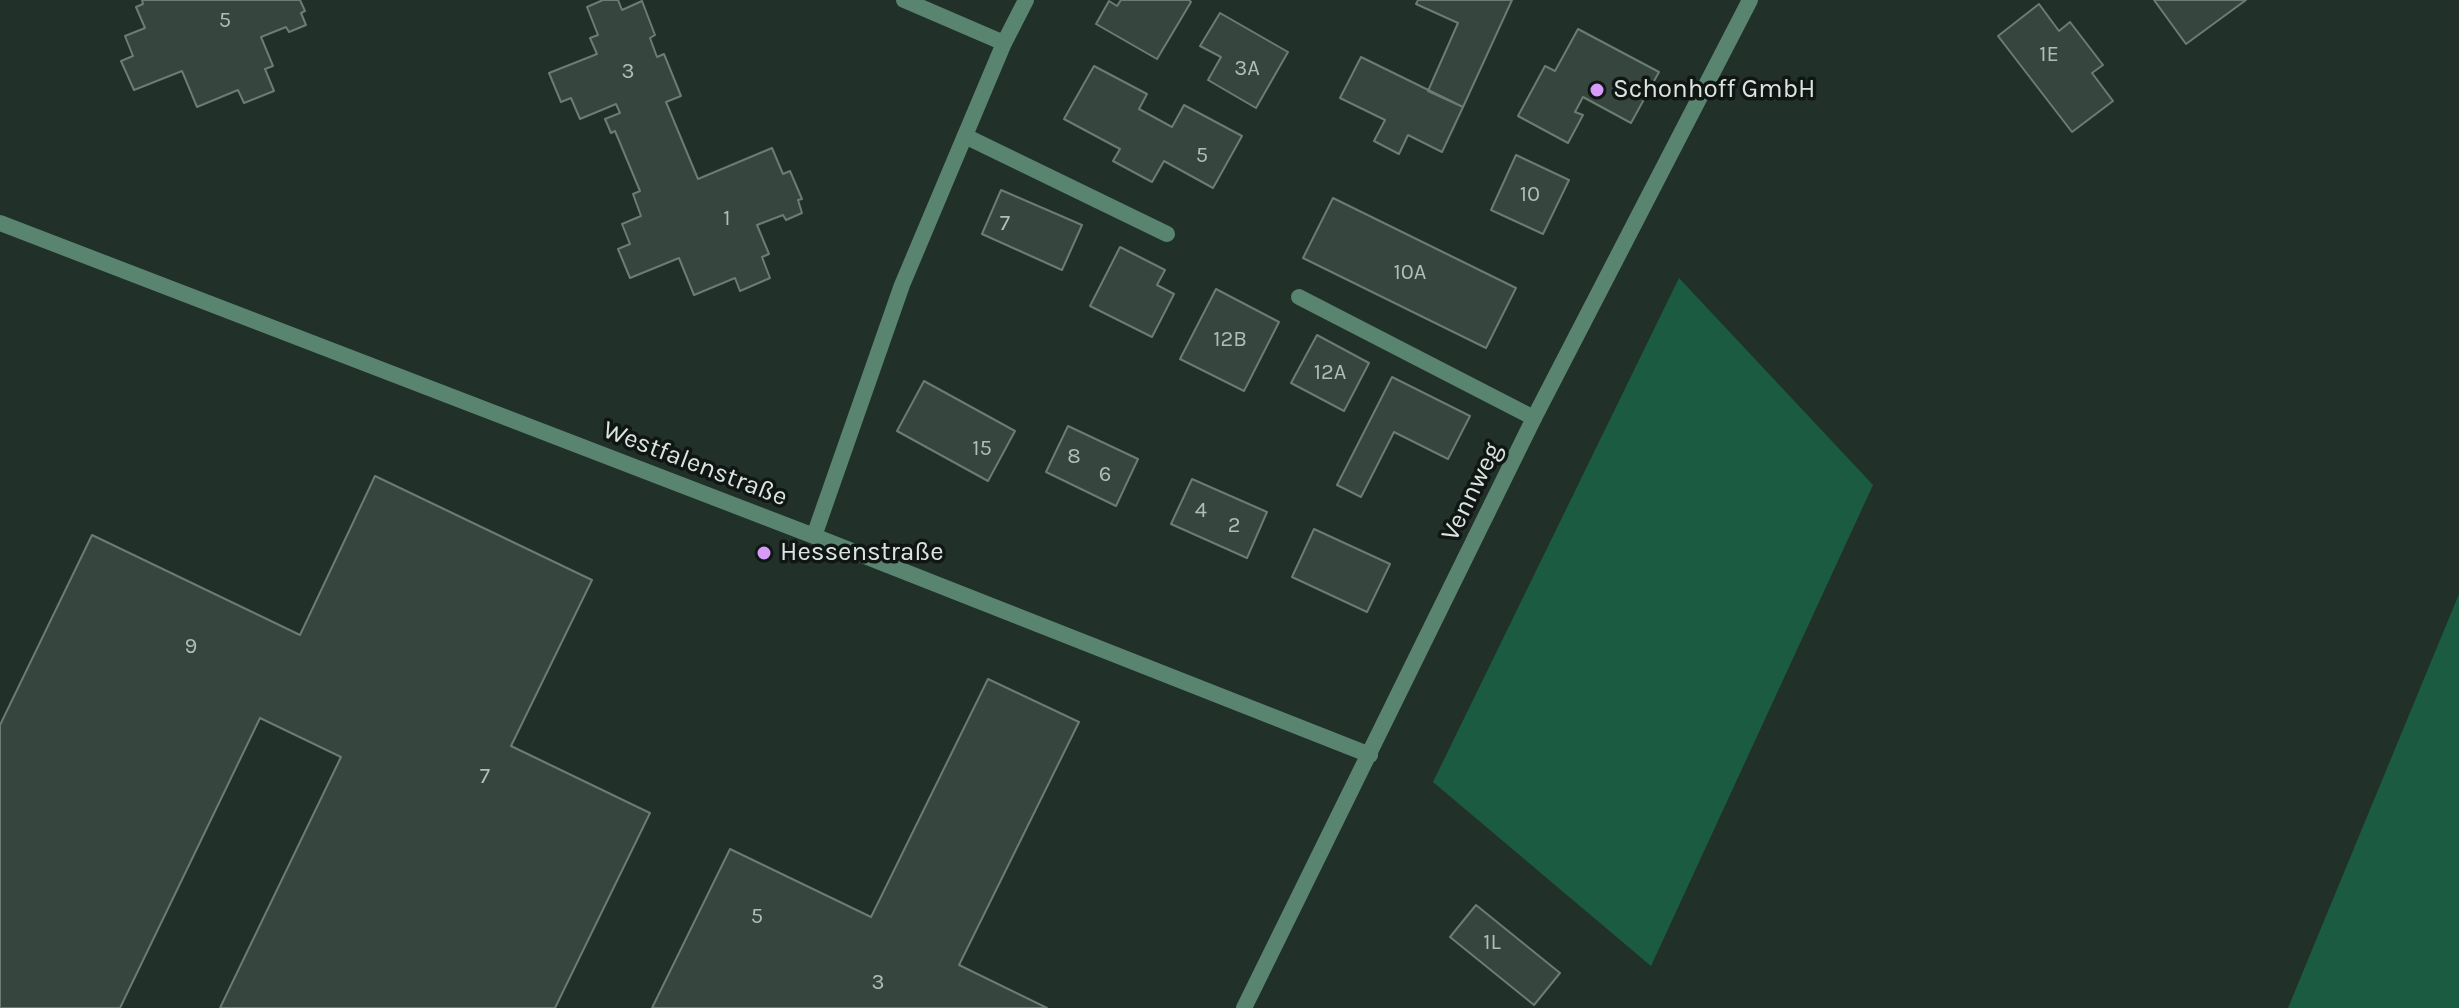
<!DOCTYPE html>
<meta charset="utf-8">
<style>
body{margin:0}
canvas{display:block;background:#213029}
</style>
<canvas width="2459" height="1008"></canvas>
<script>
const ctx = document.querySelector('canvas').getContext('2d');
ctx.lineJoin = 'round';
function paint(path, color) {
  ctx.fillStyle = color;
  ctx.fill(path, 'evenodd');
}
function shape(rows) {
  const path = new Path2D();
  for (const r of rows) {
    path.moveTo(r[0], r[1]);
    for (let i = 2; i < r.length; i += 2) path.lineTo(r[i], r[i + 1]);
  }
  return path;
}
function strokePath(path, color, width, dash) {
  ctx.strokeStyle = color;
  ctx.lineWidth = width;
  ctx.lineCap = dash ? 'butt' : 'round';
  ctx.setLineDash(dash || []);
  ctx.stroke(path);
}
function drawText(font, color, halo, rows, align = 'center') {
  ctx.font = font + ' Karla,sans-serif';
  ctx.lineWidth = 7;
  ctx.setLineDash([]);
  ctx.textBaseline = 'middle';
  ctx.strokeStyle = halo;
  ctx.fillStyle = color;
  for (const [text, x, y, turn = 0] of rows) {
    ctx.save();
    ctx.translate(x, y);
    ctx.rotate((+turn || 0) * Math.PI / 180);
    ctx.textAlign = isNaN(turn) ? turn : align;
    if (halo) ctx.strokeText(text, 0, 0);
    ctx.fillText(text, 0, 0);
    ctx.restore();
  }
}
paint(shape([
 [1679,278,1873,485,1651,966,1433,782],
 [2459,594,2459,1008,2288,1008]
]), '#1b5b41');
const building = shape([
 [142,0,300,0,305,11,301,13,306,25,289,32,286,27,261,37,273,66,265,69,274,91,244,103,238,90,197,107,182,71,134,90,121,61,133,56,125,36,145,28,136,7,143,4,142,0],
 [603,0,618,0,622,10,642,1,655,35,650,38,657,57,664,54,681,96,666,102,698,179,772,148,783,174,790,171,802,199,798,200,802,213,786,220,783,215,757,225,769,254,762,257,770,278,740,291,735,278,694,295,679,258,630,278,618,249,630,244,622,224,641,216,633,194,640,191,615,131,611,133,605,119,620,113,616,104,580,119,571,98,561,102,549,73,597,54,590,38,598,35,587,7,603,0],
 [1121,0,1189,0,1191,2,1157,59,1096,24,1109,1,1117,6,1121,0],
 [1418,0,1512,0,1463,107,1428,91,1458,23,1416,4,1418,0],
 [2154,0,2246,0,2186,44,2154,0],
 [2039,4,2059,31,2070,22,2103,65,2092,73,2113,101,2072,132,1998,36,2039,4],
 [1220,13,1288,52,1256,108,1208,80,1221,57,1200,46,1220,13],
 [1578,29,1659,72,1631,123,1583,97,1575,112,1583,115,1568,143,1518,116,1545,66,1555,71,1578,29],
 [1361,57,1463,107,1442,152,1408,135,1399,154,1374,141,1385,120,1340,98,1361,57],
 [1094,66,1147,94,1139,109,1172,127,1184,105,1242,136,1213,188,1164,161,1152,182,1113,161,1120,149,1064,119,1094,66],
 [1516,155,1569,180,1543,234,1491,210,1516,155],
 [1001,190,1082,225,1062,270,982,234,1001,190],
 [1333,198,1516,288,1486,348,1303,258,1333,198],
 [1120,247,1165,270,1157,285,1174,294,1152,337,1090,306,1120,247],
 [1216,289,1279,322,1244,391,1180,359,1216,289],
 [1317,335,1369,363,1344,411,1291,383,1317,335],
 [1392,377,1470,416,1448,459,1394,432,1361,497,1337,485,1392,377],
 [924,381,1015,431,988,481,897,431,924,381],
 [1068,426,1138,459,1116,506,1046,472,1068,426],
 [375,476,592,580,511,746,650,813,555,1008,220,1008,341,757,260,718,120,1008,0,1008,0,725,92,535,300,635,375,476],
 [1192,479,1267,512,1247,558,1171,524,1192,479],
 [1314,529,1390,564,1367,612,1292,577,1314,529],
 [988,679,1079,722,959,965,1047,1008,652,1008,730,849,871,917,988,679],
 [1476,905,1560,973,1534,1005,1450,937,1476,905]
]);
paint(building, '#36463e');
strokePath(building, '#6b7c73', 2);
strokePath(shape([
 [965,136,1167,234],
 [1299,297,1534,418]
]), '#59846f', 16);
strokePath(shape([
 [904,0,1004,43],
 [0,223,814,536,1370,755],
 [814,536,902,285,1004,43,1026,0],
 [1244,1008,1534,418,1750,0]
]), '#59846f', 16);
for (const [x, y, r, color] of [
 [1597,90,8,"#d79bf9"],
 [764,553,8,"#d79bf9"]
]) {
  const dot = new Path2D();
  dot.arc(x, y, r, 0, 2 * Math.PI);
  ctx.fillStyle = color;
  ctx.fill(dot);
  strokePath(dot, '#101613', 3);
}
drawText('22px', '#b2bdb8', null, [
 ["5",225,21],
 ["1E",2049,55],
 ["3A",1247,69],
 ["3",628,72],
 ["5",1202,156],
 ["10",1530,195],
 ["1",727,219],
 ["7",1005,224],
 ["10A",1410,273],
 ["12B",1230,340],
 ["12A",1330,373],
 ["15",982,449],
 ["8",1074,457],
 ["6",1105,475],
 ["4",1201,511],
 ["2",1234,526],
 ["9",191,647],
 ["7",485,777],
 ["5",757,917],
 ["1L",1492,943],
 ["3",878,983]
]);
drawText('26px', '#dbe5e0', '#101613', [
 ["Schonhoff GmbH",1613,90],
 ["Hessenstraße",780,553]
], 'left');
drawText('26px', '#dbe5e0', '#101613', [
 ["Westfalenstraße",695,464,21],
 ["Vennweg",1472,492,-64]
]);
</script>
